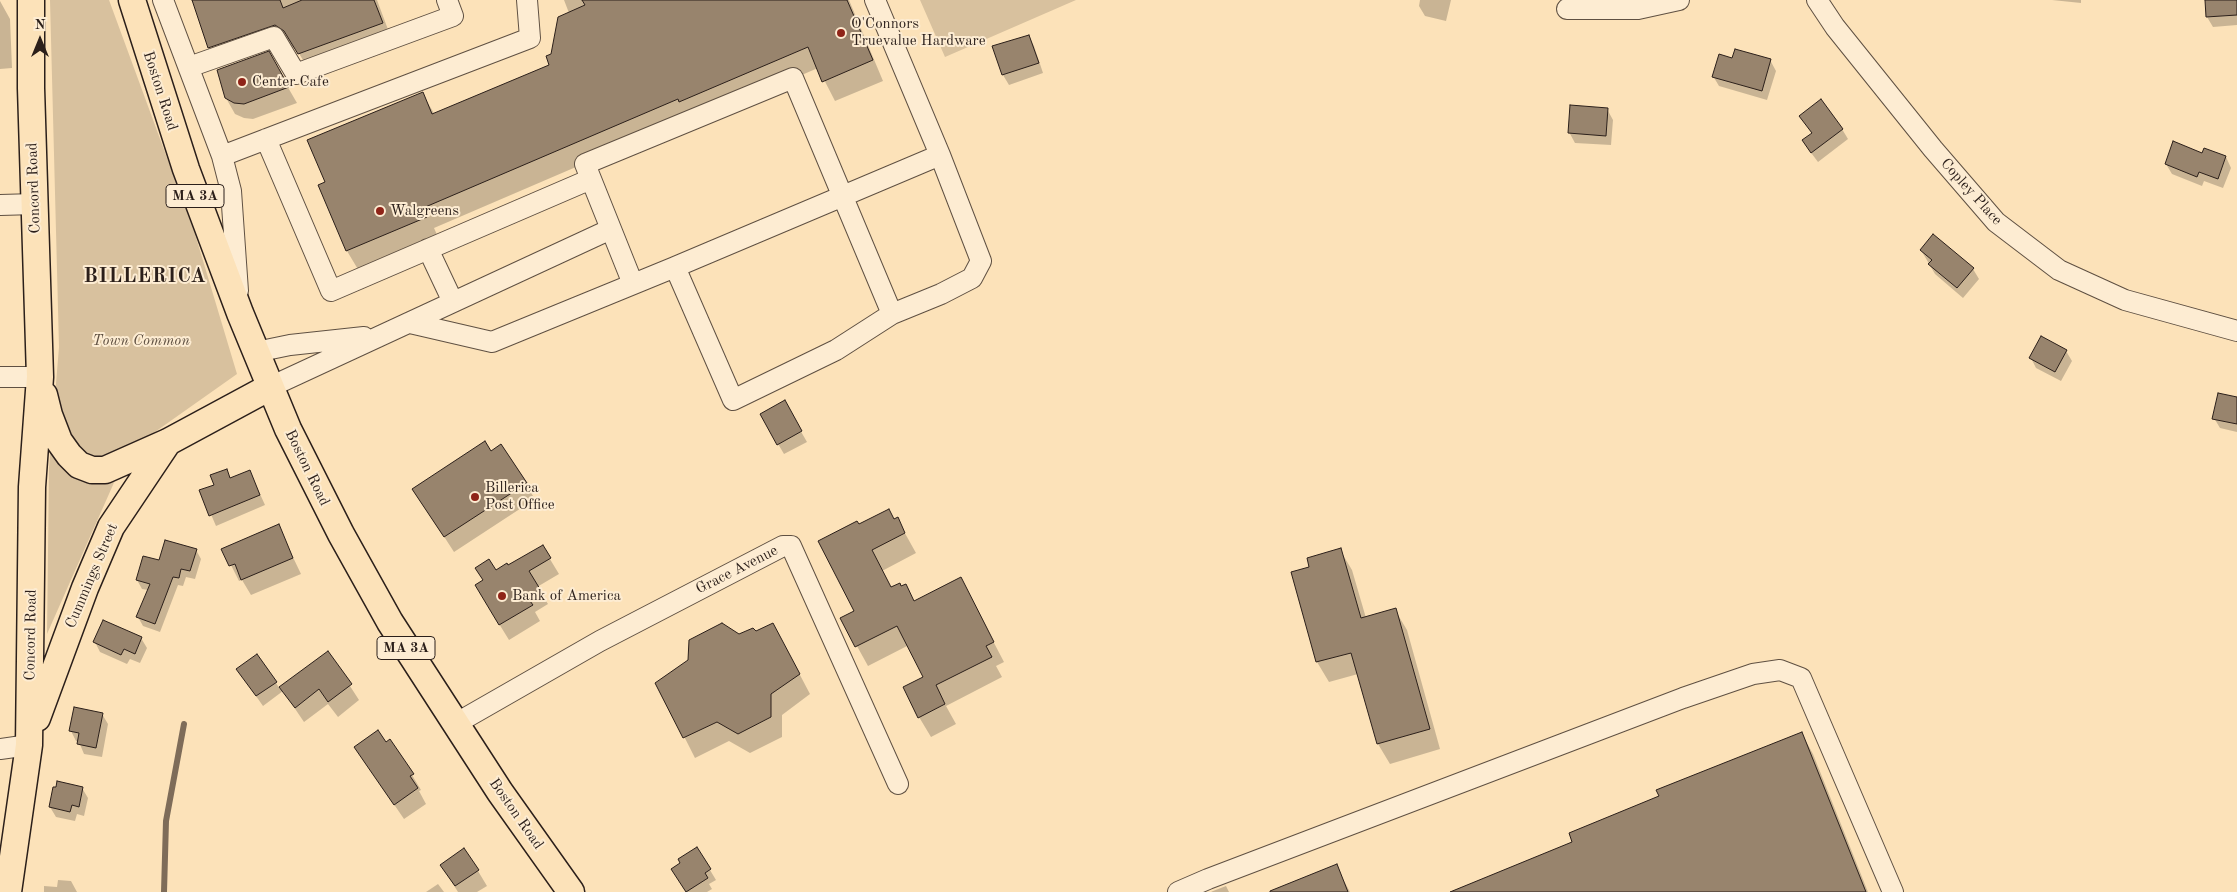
<!DOCTYPE html>
<style>
body{margin:0}
#map{position:relative;width:2237px;height:892px;overflow:hidden;background:#fce2b9;font-family:"Old Standard TT",serif}
canvas{display:block}
.north{position:absolute;left:15px;top:15px;width:50px;height:50px;-webkit-text-stroke:4px #fdecd2;paint-order:stroke;rotate:0deg;font-size:14px;font-weight:700;line-height:20px;text-align:center;color:#2b1f1a}
.north::after{content:'';display:block;margin:auto;width:18px;height:22px;background:#2b1f1a;clip-path:polygon(50% 0,100% 100%,50% 72%,0 100%)}
</style>
<div id="map">
<canvas width="2237" height="892"></canvas>
<div class="north">N</div>
</div>
<script>
const ctx = document.querySelector('canvas').getContext('2d');
ctx.lineJoin = 'round';
function paint(path, color) {
  ctx.fillStyle = color;
  ctx.fill(path, 'evenodd');
}
function shape(rows) {
  const path = new Path2D();
  for (const r of rows) {
    path.moveTo(r[0], r[1]);
    for (let i = 2; i < r.length; i += 2) path.lineTo(r[i], r[i + 1]);
  }
  return path;
}
function strokePath(path, color, width, dash) {
  ctx.strokeStyle = color;
  ctx.lineWidth = width;
  ctx.lineCap = dash ? 'butt' : 'round';
  ctx.setLineDash(dash || []);
  ctx.stroke(path);
}
function drawText(font, color, halo, rows, align = 'center') {
  ctx.font = font + ' "Old Standard TT",serif';
  ctx.lineWidth = 4;
  ctx.setLineDash([]);
  ctx.textBaseline = 'middle';
  ctx.strokeStyle = halo;
  ctx.fillStyle = color;
  for (const [text, x, y, turn = 0] of rows) {
    ctx.save();
    ctx.translate(x, y);
    ctx.rotate((+turn || 0) * Math.PI / 180);
    ctx.textAlign = isNaN(turn) ? turn : align;
    if (halo) ctx.strokeText(text, 0, 0);
    ctx.fillText(text, 0, 0);
    ctx.restore();
  }
}
paint(shape([
 [50,0,109,0,195,234,237,374,128,451,47,634,49,468,59,347],
 [920,0,1076,0,945,57]
]), '#d8c19e');
paint(shape([
 [193,0,377,0,393,43,310,72,297,50,287,44,221,66,210,47],
 [564,0,849,0,883,81,835,101,818,68,692,122,690,118,434,228,438,237,359,271,347,251,320,186,327,183,422,93,435,115,551,65,552,55,569,13],
 [1420,0,1451,0,1446,21,1425,16,1419,6],
 [2052,0,2081,0,2081,3],
 [2206,0,2237,0,2237,25,2213,27,2207,17],
 [0,1,10,19,12,68,0,69],
 [1029,36,1034,46,1043,73,1009,85,1003,75,994,47],
 [268,53,297,103,253,119,244,118,235,114,226,98],
 [1733,60,1770,60,1776,71,1767,100,1719,86,1713,76],
 [1607,109,1613,120,1611,145,1575,143,1569,132],
 [1801,116,1842,129,1848,139,1818,162,1809,150,1812,134],
 [2205,150,2226,157,2231,168,2223,188,2204,181,2202,186,2172,174,2166,164,2203,154],
 [1921,250,1973,269,1979,279,1963,298,1935,274],
 [2066,351,2072,361,2061,381,2036,368,2031,358],
 [2237,398,2237,432,2220,428,2214,418],
 [784,402,807,442,784,454,761,415],
 [501,446,535,499,454,552,423,504],
 [226,470,231,479,250,472,265,505,216,526,201,491,216,486],
 [897,519,916,553,882,571,891,588,914,602,960,578,1004,662,996,666,1002,677,946,706,956,724,931,737,919,717,925,677,909,645,868,666,842,619,856,611,859,526],
 [278,526,301,574,251,595,242,580,239,581,223,549],
 [542,546,559,574,537,587,548,604,535,612,540,621,509,640,485,601,495,572,508,567],
 [196,550,201,559,195,579,186,577,183,586,178,585,160,632,143,626,138,617,148,590,142,589,137,580],
 [1340,550,1352,570,1366,618,1395,610,1407,630,1440,749,1390,764,1378,744,1358,674,1329,682,1317,662,1292,573,1311,568],
 [773,624,810,694,782,715,782,737,750,753,729,741,695,758,657,683,690,661,739,635,755,633],
 [141,638,147,648,140,663,130,659,127,664,100,652,95,642],
 [328,652,359,700,338,717,328,704,304,722,283,691,263,706,244,679,276,683,280,689],
 [102,714,108,724,102,757,84,754,79,742,76,741,71,731],
 [1802,734,1813,754,1868,892,1452,892,1574,842,1660,797],
 [365,762,412,775,421,790,419,791,426,804,404,819],
 [82,788,88,798,84,816,77,814,75,821,56,817,50,807],
 [441,865,478,871,487,886,477,892,458,892],
 [1336,866,1350,892,1272,892],
 [710,870,716,880,709,884,712,889,707,892,687,892,679,879],
 [58,880,71,881,77,892,44,892,44,886,57,887],
 [438,884,444,892,426,892],
 [1226,886,1229,892,1211,892,1213,891]
]), '#0003');
strokePath(shape([
 [164,892,166,821,184,724]
]), '#7e6c59', 6);
const building = shape([
 [192,0,280,0,283,8,302,0,374,0,383,23,298,54,284,31,275,25,208,48,192,0],
 [582,0,847,0,873,60,822,82,808,47,679,102,678,99,423,208,427,217,346,251,318,185,325,182,307,140,423,92,432,114,549,65,546,56,551,54,558,17,585,5,582,0],
 [2205,0,2237,0,2237,15,2206,17,2205,0],
 [1029,35,1039,63,1002,75,992,46,1029,35],
 [1735,49,1771,59,1762,91,1712,77,1719,54,1732,58,1735,49],
 [269,51,289,87,244,104,234,103,225,98,217,70,269,51],
 [1821,99,1843,129,1811,153,1802,140,1812,133,1799,116,1821,99],
 [1570,105,1608,108,1606,136,1568,133,1570,105],
 [2173,141,2202,153,2204,148,2226,156,2218,179,2199,172,2197,177,2165,164,2173,141],
 [1933,234,1974,268,1957,288,1928,264,1932,260,1920,250,1933,234],
 [2041,336,2067,350,2055,372,2029,358,2041,336],
 [2218,393,2237,397,2237,424,2212,419,2218,393],
 [785,400,802,431,777,445,760,414,785,400],
 [485,441,491,451,501,444,527,483,444,537,412,489,485,441],
 [227,469,230,478,250,470,260,495,209,516,199,490,214,485,210,475,227,469],
 [889,509,894,519,898,517,905,533,872,550,891,587,900,583,901,586,906,584,914,601,961,577,994,642,986,646,992,657,936,685,945,704,918,718,903,687,923,677,897,626,855,647,840,618,854,611,818,541,857,521,859,524,889,509],
 [279,524,293,558,241,580,235,564,229,566,221,549,279,524],
 [165,540,197,549,190,571,181,569,179,578,173,577,155,624,136,617,150,584,136,580,143,556,159,560,165,540],
 [543,545,551,558,529,571,540,589,527,597,533,605,499,625,475,585,483,580,475,568,489,559,496,570,507,563,508,565,543,545],
 [1341,548,1361,618,1396,608,1430,729,1377,744,1351,653,1316,662,1291,572,1309,567,1307,558,1341,548],
 [103,620,142,637,135,654,124,649,121,655,93,642,103,620],
 [722,623,739,634,753,628,756,631,773,623,800,674,771,694,771,717,738,734,717,722,683,738,655,683,688,660,689,640,722,623],
 [328,651,352,684,328,702,319,689,295,708,279,687,328,651],
 [257,654,277,682,256,696,236,669,257,654],
 [74,707,103,713,96,748,77,744,79,733,69,731,74,707],
 [378,730,386,742,390,739,414,774,410,776,418,788,394,805,354,747,378,730],
 [1802,732,1866,892,1450,892,1572,842,1569,833,1659,796,1656,790,1802,732],
 [57,781,83,787,79,807,72,805,70,812,49,807,53,787,56,787,57,781],
 [697,847,711,869,705,873,708,878,686,892,671,869,680,863,678,859,697,847],
 [464,848,479,870,455,886,440,865,464,848],
 [1337,864,1348,892,1270,892,1270,891,1337,864]
]);
paint(building, '#98846d');
strokePath(building, '#2b1f1a', 1);
const minor = shape([
 [163,0,222,156,231,191,238,291],
 [1817,0,1835,27,1933,149,1996,222,2059,270,2125,300,2237,331],
 [1567,9,1638,9,1679,0],
 [189,67,274,37,296,74,453,16,447,0],
 [266,139,331,291,591,179],
 [222,156,530,38,527,0],
 [0,205,35,204],
 [611,229,633,284],
 [428,249,453,302],
 [675,267,940,155,875,0],
 [892,314,941,294,972,278,981,261,940,155],
 [256,352,290,345,364,337],
 [0,377,40,377],
 [270,387,611,229,585,164,793,78,892,314,836,350,733,400,675,267,492,342,410,323],
 [455,724,600,641,783,546,791,546,898,784],
 [0,749,29,745],
 [1178,892,1208,879,1683,698,1753,674,1780,670,1801,678,1893,892]
]);
const major = shape([
 [132,0,186,169,240,313,288,429,341,534,390,622,500,792,571,892],
 [44,395,49,415,59,441,69,455,79,465,92,470,105,470,168,442,270,387],
 [37,718,85,588,111,527,168,442],
 [8,892,29,745,32,487,40,377,31,88,31,0]
]);
strokePath(minor, '#5f5042', 22);
strokePath(major, '#2b1f1a', 29);
strokePath(minor, '#fdecd2', 20);
strokePath(major, '#fce2b9', 26);
for (const [x, y, r, color] of [
 [841,33,5,"#8f2418"],
 [242,82,5,"#8f2418"],
 [380,211,5,"#8f2418"],
 [475,497,5,"#8f2418"],
 [502,596,5,"#8f2418"]
]) {
  const dot = new Path2D();
  dot.arc(x, y, r, 0, 2 * Math.PI);
  ctx.fillStyle = color;
  ctx.fill(dot);
  strokePath(dot, '#fdecd2', 2);
}
for (const [x, y, w] of [
 [195,196,58],
 [406,648,58]
]) {
  const box = new Path2D();
  box.roundRect(x - w / 2, y - 11.5, w, 23, 4);
  ctx.fillStyle = '#fdecd2';
  ctx.fill(box);
  strokePath(box, '#2b1f1a', 1);
}
drawText('bold 14px', '#2b1f1a', null, [
 ["MA 3A",195,196],
 ["MA 3A",406,648]
]);
drawText('15px', '#2b1f1a', '#fdecd2', [
 ["O'Connors",851,24],
 ["Truevalue Hardware",851,41],
 ["Center Cafe",252,82],
 ["Walgreens",390,211],
 ["Billerica",485,488],
 ["Post Office",485,505],
 ["Bank of America",512,596]
], 'left');
drawText('15px', '#2b1f1a', '#fdecd2', [
 ["Boston Road",160,91,72],
 ["Concord Road",34,188,-92],
 ["Copley Place",1971,192,48],
 ["Boston Road",307,468,64],
 ["Grace Avenue",737,570,-27],
 ["Cummings Street",92,576,-67],
 ["Concord Road",31,635,-89],
 ["Boston Road",516,814,55]
]);
drawText('italic 15px', '#5f5042', '#fdecd2', [
 ["Town Common",141,341]
]);
ctx.letterSpacing = '1px';
drawText('bold 20px', '#2b1f1a', '#fdecd2', [
 ["BILLERICA",145,277]
]);
ctx.letterSpacing = '0px';
</script>
